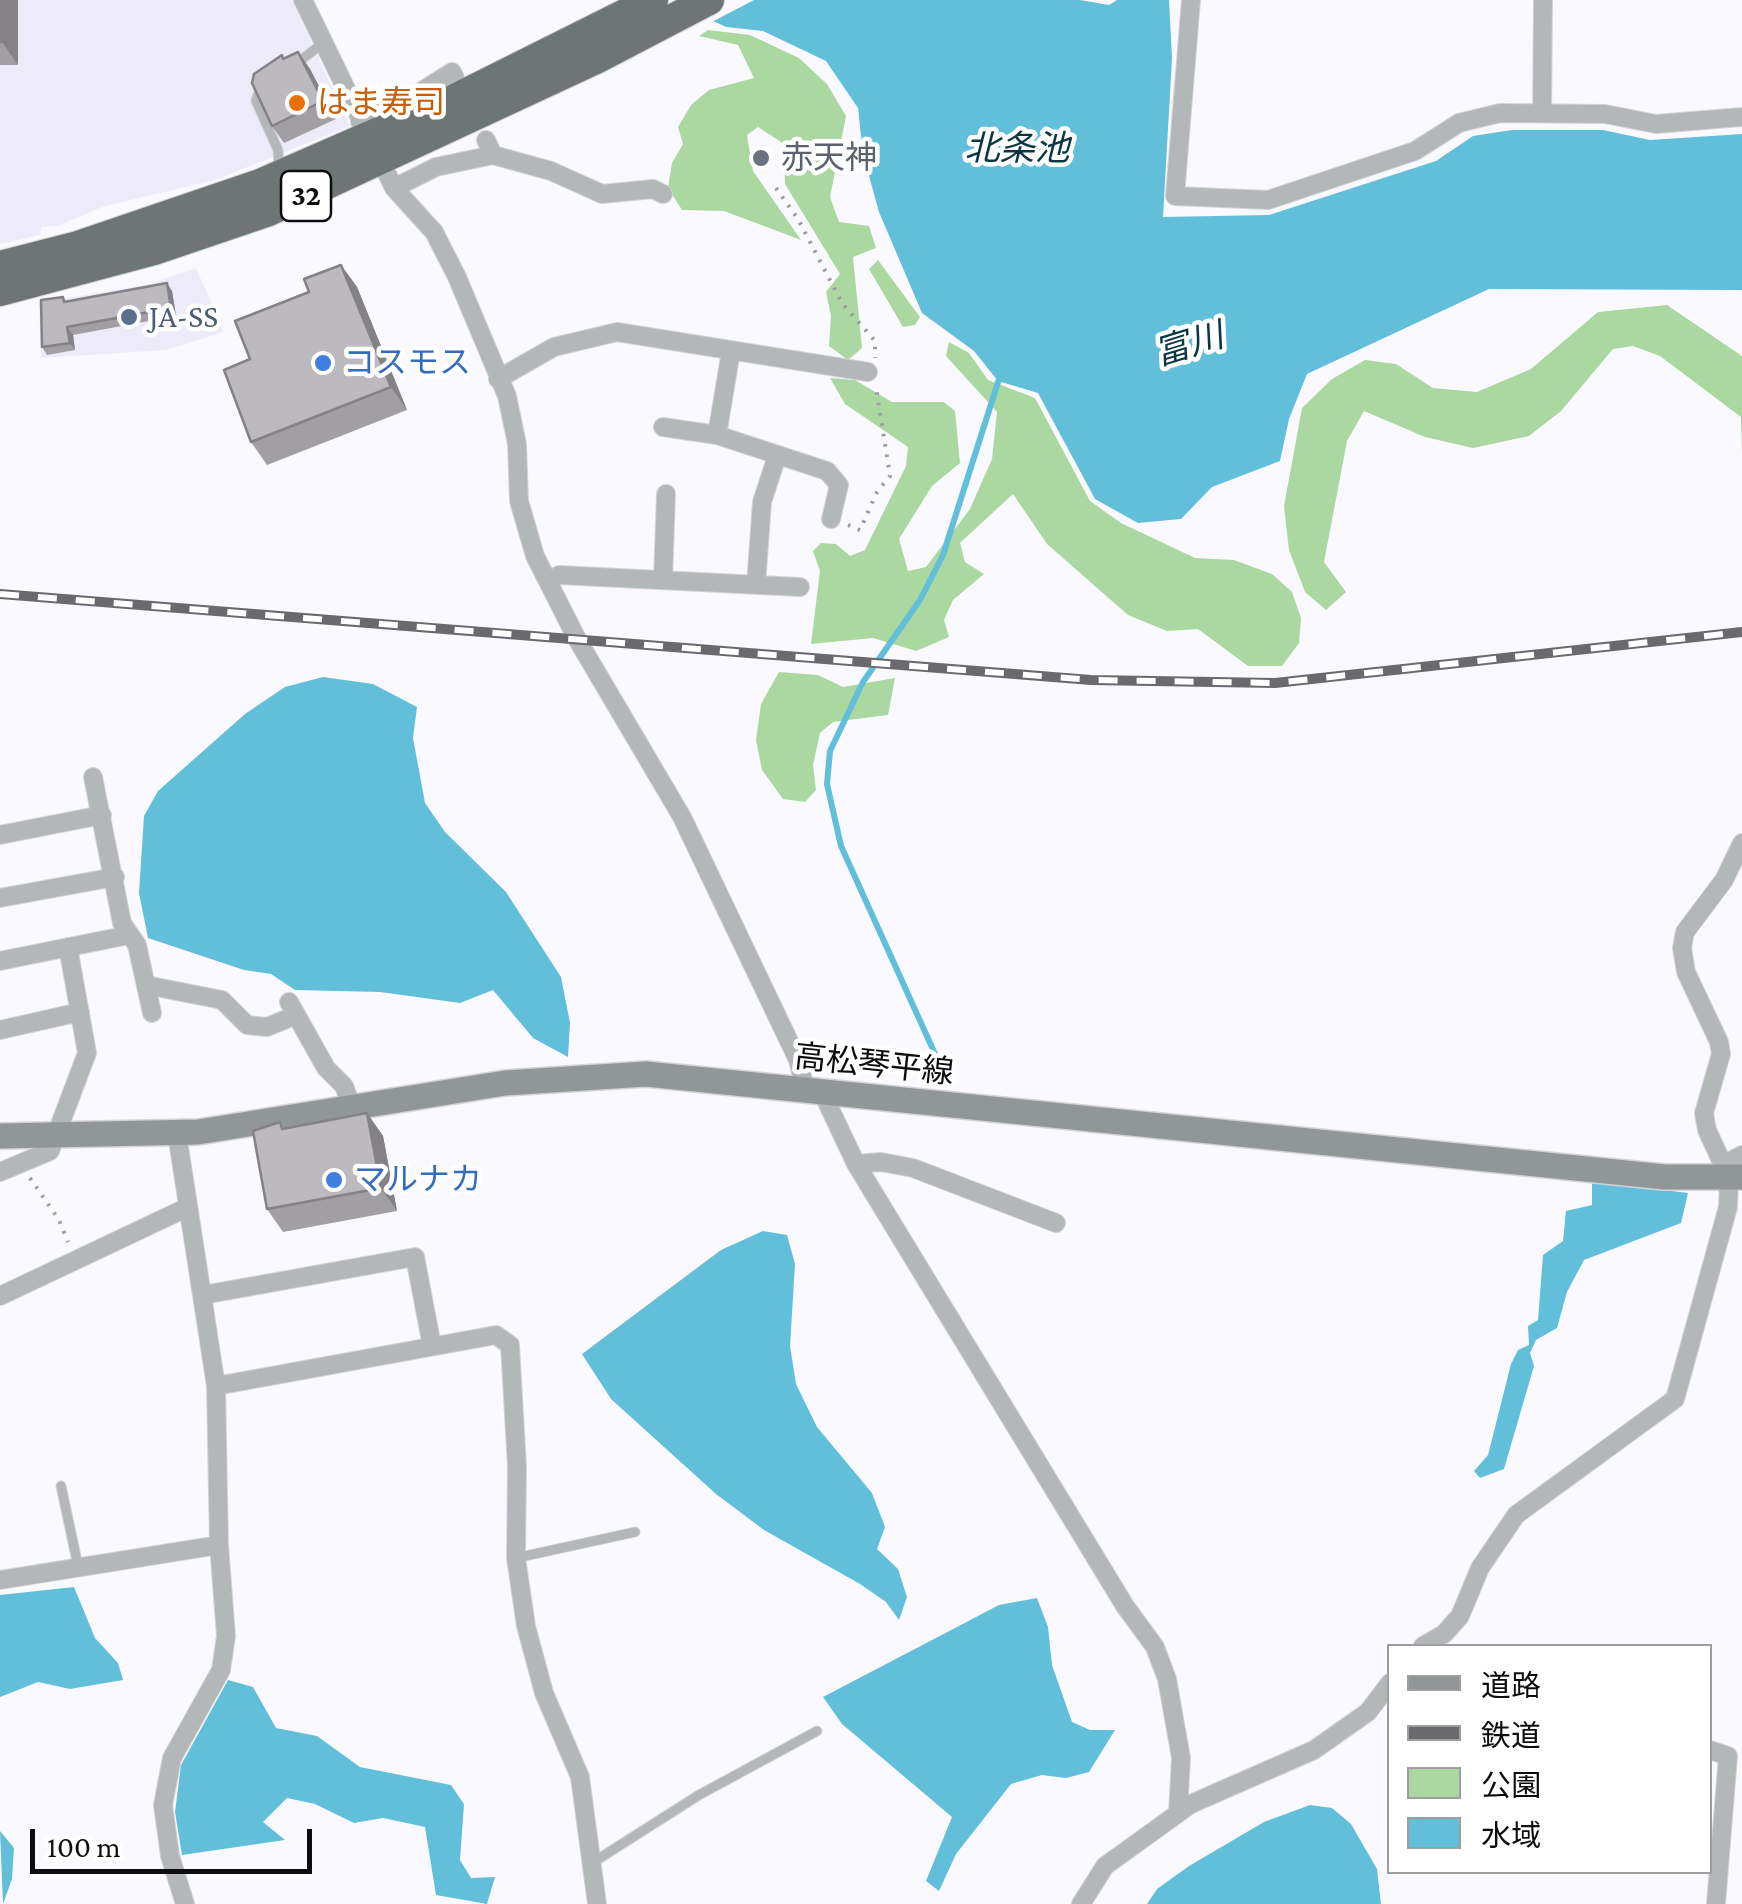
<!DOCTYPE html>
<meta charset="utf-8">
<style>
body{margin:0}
#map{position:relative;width:1742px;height:1904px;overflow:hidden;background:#faf9ff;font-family:"Crimson Pro","Noto Sans JP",serif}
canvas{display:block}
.legend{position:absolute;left:1387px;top:1644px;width:325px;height:230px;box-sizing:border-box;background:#fff;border:2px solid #9e9e9f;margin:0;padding:12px 18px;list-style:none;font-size:30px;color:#0d0d0f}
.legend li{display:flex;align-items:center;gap:20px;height:50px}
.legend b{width:50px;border:2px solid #9e9e9f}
.scale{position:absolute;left:30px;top:1829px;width:282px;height:45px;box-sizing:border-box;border:5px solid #0d0d0f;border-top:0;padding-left:12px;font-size:30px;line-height:35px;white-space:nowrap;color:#0d0d0f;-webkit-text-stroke:8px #fff;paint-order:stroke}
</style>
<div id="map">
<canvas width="1742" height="1904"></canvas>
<ul class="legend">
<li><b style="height:12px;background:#919796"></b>道路</li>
<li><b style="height:12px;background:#6a696d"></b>鉄道</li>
<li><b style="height:28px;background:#abd8a0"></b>公園</li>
<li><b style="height:28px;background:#62bfda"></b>水域</li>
</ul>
<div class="scale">100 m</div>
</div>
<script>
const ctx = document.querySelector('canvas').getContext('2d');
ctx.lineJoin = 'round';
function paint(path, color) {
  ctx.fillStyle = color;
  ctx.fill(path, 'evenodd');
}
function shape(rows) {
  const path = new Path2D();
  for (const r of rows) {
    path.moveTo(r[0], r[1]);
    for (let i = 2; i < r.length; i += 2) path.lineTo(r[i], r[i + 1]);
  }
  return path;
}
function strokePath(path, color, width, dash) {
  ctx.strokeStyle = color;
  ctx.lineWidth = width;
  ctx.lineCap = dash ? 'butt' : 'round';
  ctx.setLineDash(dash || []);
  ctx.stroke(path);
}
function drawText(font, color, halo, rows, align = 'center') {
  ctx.font = font + ' "Crimson Pro","Noto Sans JP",serif';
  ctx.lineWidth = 9;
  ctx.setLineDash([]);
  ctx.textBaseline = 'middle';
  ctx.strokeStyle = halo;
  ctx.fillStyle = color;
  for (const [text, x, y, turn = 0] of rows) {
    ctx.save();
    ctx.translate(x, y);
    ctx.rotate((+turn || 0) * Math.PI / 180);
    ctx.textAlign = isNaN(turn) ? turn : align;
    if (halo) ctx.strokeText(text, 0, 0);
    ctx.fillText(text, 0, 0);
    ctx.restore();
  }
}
paint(shape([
 [0,0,292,0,350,126,215,180,105,206,57,226,41,227,40,235,0,244],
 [196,268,224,332,166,350,41,358,39,303,150,284]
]), '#edebfa');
paint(shape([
 [708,30,750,35,799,58,827,84,846,116,830,197,839,222,869,226,876,248,853,257,862,348,848,360,829,346,831,316,826,292,840,274,785,184,784,144,758,127,747,135,753,171,801,240,724,211,682,210,668,188,672,163,683,144,678,127,691,105,709,90,754,78,738,45,699,36],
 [878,260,920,317,915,325,903,327,869,269],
 [1667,305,1742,356,1742,454,1741,417,1660,356,1633,346,1613,349,1561,411,1529,436,1473,448,1425,437,1364,411,1347,441,1324,562,1346,592,1326,610,1305,592,1289,550,1284,506,1302,408,1332,379,1365,360,1396,364,1433,388,1477,392,1531,369,1598,312],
 [949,342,969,353,988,380,1035,398,1090,501,1121,523,1195,558,1234,560,1272,574,1292,592,1301,618,1299,643,1282,666,1248,666,1198,629,1167,631,1128,615,1047,544,1013,494,960,543,965,562,984,574,953,600,944,620,949,637,916,651,873,638,811,644,820,571,813,551,821,543,836,544,850,556,865,550,906,466,908,447,845,404,830,378,855,380,892,402,944,402,955,411,960,463,932,486,899,539,908,571,926,567,970,509,992,459,997,412,946,356],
 [779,672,818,675,843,687,895,678,888,715,833,722,820,733,813,765,816,790,805,802,783,799,762,770,756,740,761,704]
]), '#abd8a0');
paint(shape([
 [668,0,1080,0,1109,5,1117,0,1169,0,1172,58,1163,217,1269,215,1436,161,1473,136,1512,130,1603,130,1650,140,1742,134,1742,290,1489,289,1307,374,1289,419,1280,461,1212,487,1181,519,1138,523,1095,499,1038,393,998,381,974,351,922,313,879,212,863,154,858,108,826,61,763,31,726,27],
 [323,677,373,684,417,707,413,738,425,803,445,832,506,892,561,977,570,1023,568,1057,533,1038,493,990,460,1003,380,992,295,990,271,974,244,970,148,938,139,893,144,816,158,791,245,714,285,687],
 [1592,1181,1688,1193,1681,1223,1584,1260,1567,1292,1557,1328,1536,1340,1530,1353,1534,1366,1504,1469,1480,1478,1474,1471,1488,1455,1511,1364,1518,1350,1529,1345,1528,1326,1538,1320,1543,1255,1563,1241,1566,1211,1592,1205],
 [763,1231,787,1235,795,1264,790,1346,796,1384,817,1427,872,1493,885,1527,877,1549,898,1569,907,1597,899,1620,886,1602,860,1584,764,1530,716,1494,611,1399,582,1354,721,1250],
 [74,1587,95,1638,118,1663,123,1680,70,1689,38,1682,0,1697,0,1595],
 [1037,1598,1048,1627,1052,1665,1072,1722,1090,1730,1115,1730,1089,1772,1066,1778,1042,1775,1011,1784,956,1854,939,1891,926,1881,952,1817,842,1724,823,1697,999,1605],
 [228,1680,253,1687,276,1728,317,1736,360,1767,451,1785,464,1804,460,1860,471,1878,495,1877,487,1904,436,1895,425,1827,383,1818,354,1823,315,1804,287,1798,263,1822,285,1840,182,1855,175,1812,181,1765],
 [1310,1805,1332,1808,1351,1824,1377,1869,1381,1904,1147,1904,1157,1889,1189,1866,1264,1822],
 [0,1831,14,1848,12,1879,3,1904]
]), '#62bfda');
paint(shape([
 [663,0,754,0,708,24]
]), '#faf9ff');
strokePath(shape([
 [945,1076,841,846,827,784,830,751,863,682,920,600,943,555,1000,376]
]), '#62bfda', 6);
const service = shape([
 [296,64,323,43],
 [261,85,256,101,278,150,279,168],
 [61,1486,78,1566],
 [516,1558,635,1532],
 [592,1863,699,1795,817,1731]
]);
const minor = shape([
 [303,0,394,188,434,232,457,277,507,396,517,444,519,501,535,556,577,639,682,817,798,1060,806,1091],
 [1191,0,1175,196,1268,200,1415,151,1459,123,1500,113,1605,114,1656,124,1742,117],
 [1542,113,1543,0],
 [360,122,406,101,452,72,455,78],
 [493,155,551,171,602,194,653,189,663,194],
 [394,188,436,167,493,155,486,140],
 [731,351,717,435,827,471,839,485,831,519],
 [498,379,554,347,617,332,868,372],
 [663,427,717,435],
 [559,575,800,587],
 [663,580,666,494],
 [756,585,762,502,777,456],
 [93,777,122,923,137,945,152,1013],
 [0,835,102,815],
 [0,898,115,877],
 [0,961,129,935],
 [146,985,222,1000,247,1025,267,1027,294,1016],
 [289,1002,326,1068,344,1086,352,1107],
 [0,1030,80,1012],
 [823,1094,856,1164,1125,1606,1155,1647,1167,1679,1181,1758,1178,1813],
 [177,1134,216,1386,219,1545,226,1636,221,1670,172,1758,163,1805,170,1856,185,1904],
 [856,1164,881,1162,913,1168,1056,1223],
 [1723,1165,1742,1155],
 [0,1172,50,1151,87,1053,68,947],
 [203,1295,415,1257,432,1346],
 [0,1296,186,1208],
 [216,1386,496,1335,510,1345,517,1467,516,1558,526,1626,544,1693,580,1777,597,1904],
 [0,1580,219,1545],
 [1423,1646,1444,1634,1460,1616,1480,1568,1516,1515,1675,1399,1728,1207,1729,1178,1707,1130,1704,1113,1721,1054,1719,1042,1686,972,1682,948,1685,932,1724,880,1742,843],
 [1710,1750,1728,1756,1716,1904],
 [1081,1904,1105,1866,1191,1804,1314,1750,1368,1712,1390,1683]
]);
const secondary = shape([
 [0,1136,198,1132,505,1083,646,1074,1665,1177,1742,1177]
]);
const trunk = shape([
 [0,266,78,246,260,184,457,98,653,0],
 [0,291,154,250,269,211,596,59,709,0]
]);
strokePath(service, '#d4d3d9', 11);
strokePath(minor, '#d4d3d9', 20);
strokePath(secondary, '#d4d3d9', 28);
strokePath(trunk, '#d4d3d9', 32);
strokePath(shape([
 [776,188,798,219,842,303,875,341,875,358],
 [848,525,860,530,877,492,890,476,876,387],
 [30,1178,59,1220,68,1242]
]), '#9c9ba0', 4, [2.5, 8]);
strokePath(service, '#b4b7b7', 9);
strokePath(minor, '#b4b7b7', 18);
strokePath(secondary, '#919796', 25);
strokePath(trunk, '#6e7675', 30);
const rail = shape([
 [0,594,1091,680,1275,683,1742,632]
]);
strokePath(rail, '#6a696d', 10);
strokePath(rail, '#fff', 6, [19]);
paint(shape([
 [0,0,18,65,0,65],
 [298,52,310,69,336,119,284,143,272,126],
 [341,265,357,287,407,410,267,465,251,442,309,292],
 [172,291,176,316,73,335,75,350,47,355,42,347,63,297,66,301],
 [367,1113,383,1136,397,1211,283,1232,267,1209,280,1122,285,1129]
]), '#a29fa4');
paint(shape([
 [2,0,18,0,18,65,2,42],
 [298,52,310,69,336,119,323,101],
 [341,265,357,287,407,410,391,387],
 [167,283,172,291,176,316,171,308],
 [67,327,73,335,75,350,70,343],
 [367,1113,383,1136,397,1211,381,1188]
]), '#848286');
const building = shape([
 [0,0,2,0,2,42,0,42,0,0],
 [298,52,323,101,272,126,252,83,254,74,282,55,283,59,298,52],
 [341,265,391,387,251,442,224,370,250,359,235,321,309,292,304,279,341,265],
 [167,283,171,308,67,327,70,343,42,347,41,300,63,297,64,302,167,283],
 [367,1113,381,1188,267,1209,253,1131,280,1122,282,1129,367,1113]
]);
paint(building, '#bcb9bf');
strokePath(building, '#848286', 2.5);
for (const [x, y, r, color] of [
 [297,103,10,"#e8710a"],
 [761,158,10,"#6b7280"],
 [129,317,10,"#5c6f8a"],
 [323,363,10,"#3f7fe0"],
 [334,1180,10,"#3f7fe0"]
]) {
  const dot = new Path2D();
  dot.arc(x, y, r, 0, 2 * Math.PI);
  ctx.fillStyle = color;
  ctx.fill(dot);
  strokePath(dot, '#fff', 4);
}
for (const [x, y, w] of [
 [306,196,50]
]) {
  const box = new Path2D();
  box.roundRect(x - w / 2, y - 25, w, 50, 8);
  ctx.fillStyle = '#fff';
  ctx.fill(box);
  strokePath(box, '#0d0d0f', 2.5);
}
drawText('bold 30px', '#0d0d0f', null, [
 ["32",306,196]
]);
drawText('32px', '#c56008', '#fff', [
 ["はま寿司",317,103]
], 'left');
drawText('32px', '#5b616d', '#fff', [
 ["赤天神",781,158]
], 'left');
drawText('32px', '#4e5e75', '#fff', [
 ["JA-SS",149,317]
], 'left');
drawText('32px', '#366cbe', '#fff', [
 ["コスモス",343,363],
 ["マルナカ",354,1180]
], 'left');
drawText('32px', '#0d0d0f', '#fff', [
 ["高松琴平線",874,1065,6]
]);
drawText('italic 35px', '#0a3742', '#fff', [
 ["北条池",1017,149],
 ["富川",1189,345,-17]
]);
</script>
